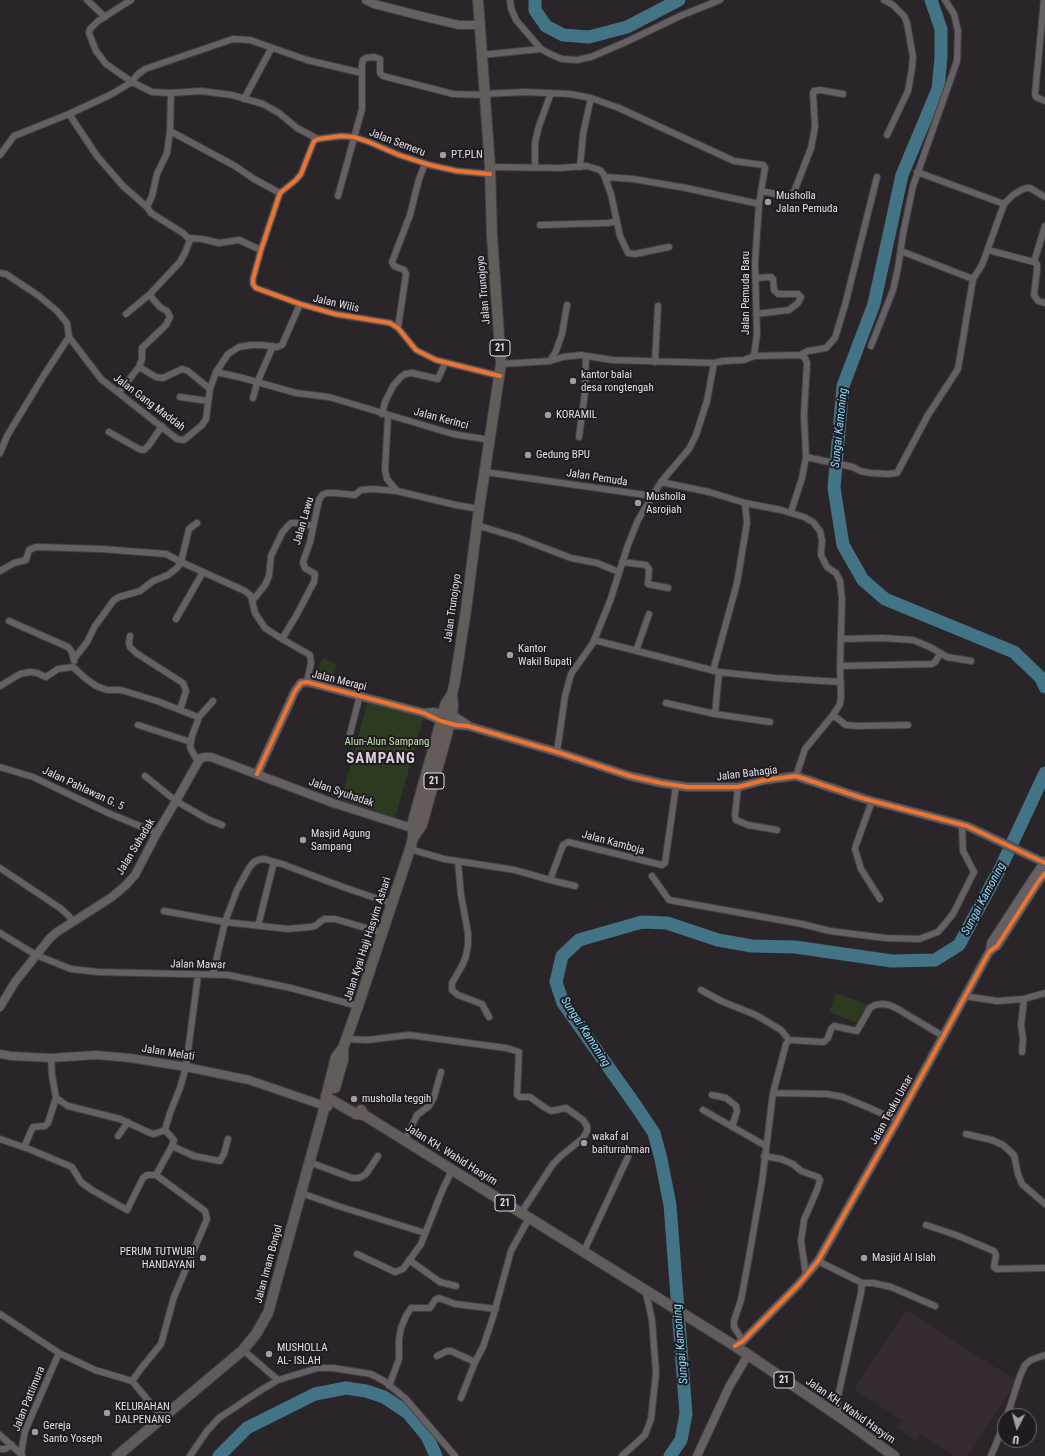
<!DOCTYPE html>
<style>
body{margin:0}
#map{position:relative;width:1045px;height:1456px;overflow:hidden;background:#292529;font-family:"Roboto Condensed",sans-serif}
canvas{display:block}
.north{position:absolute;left:997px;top:1408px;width:40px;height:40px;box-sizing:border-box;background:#201b21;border:1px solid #6d696e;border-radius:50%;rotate:186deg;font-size:11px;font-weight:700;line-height:16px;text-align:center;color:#e1dee2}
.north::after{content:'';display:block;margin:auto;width:14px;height:18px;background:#a19da1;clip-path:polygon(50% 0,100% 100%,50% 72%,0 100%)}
</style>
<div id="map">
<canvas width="1045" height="1456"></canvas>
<div class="north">U</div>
</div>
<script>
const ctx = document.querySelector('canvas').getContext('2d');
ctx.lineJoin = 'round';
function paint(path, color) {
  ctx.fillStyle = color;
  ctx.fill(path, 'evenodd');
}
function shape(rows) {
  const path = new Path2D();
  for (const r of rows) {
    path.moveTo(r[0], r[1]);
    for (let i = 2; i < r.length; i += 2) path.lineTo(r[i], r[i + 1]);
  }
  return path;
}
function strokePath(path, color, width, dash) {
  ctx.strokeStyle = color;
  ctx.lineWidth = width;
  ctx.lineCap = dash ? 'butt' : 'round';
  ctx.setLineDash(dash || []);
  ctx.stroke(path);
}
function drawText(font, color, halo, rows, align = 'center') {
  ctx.font = font + ' "Roboto Condensed",sans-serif';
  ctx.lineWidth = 4;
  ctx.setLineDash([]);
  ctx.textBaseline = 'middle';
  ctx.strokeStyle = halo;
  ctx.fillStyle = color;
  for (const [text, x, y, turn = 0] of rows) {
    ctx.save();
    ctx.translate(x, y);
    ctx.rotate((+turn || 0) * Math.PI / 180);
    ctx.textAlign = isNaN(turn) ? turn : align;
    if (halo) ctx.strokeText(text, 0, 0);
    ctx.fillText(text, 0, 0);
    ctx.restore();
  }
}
paint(shape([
 [906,1310,1017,1381,968,1456,955,1456,921,1434,916,1441,897,1428,902,1420,854,1389]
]), '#332a34');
paint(shape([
 [323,658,337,665,331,682,313,676],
 [368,700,424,716,395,818,341,800],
 [836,993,868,1005,860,1024,829,1012]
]), '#2c3a1f');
strokePath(shape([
 [535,0,535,10,546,26,563,35,589,37,627,27,679,0],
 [931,0,941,29,941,57,938,89,902,175,874,304,843,386,834,488,843,545,863,580,885,599,1014,652,1041,678,1045,687],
 [219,1456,247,1428,315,1394,346,1388,366,1391,384,1397,408,1413,427,1436,436,1456],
 [670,1456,681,1440,686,1414,670,1205,661,1159,654,1133,636,1106,563,1003,556,982,562,956,579,940,642,922,667,923,718,940,752,946,795,947,892,961,935,960,959,945,1002,865,1045,773]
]), '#427485', 13);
const minor = shape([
 [87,0,105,17],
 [131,0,98,21,90,29,89,33,96,51,106,64,132,82,152,92,171,93,201,91,232,95,263,104,279,113,297,128,318,139],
 [510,0,511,8,516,20,541,49,550,54,562,59,577,60,591,57,628,41,680,16,720,0],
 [884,0,893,5,904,16,907,23,913,57,912,68,908,91,887,135],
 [1044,0,1035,94,1036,97,1045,101],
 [481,55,541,49],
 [171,93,170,131,235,166,254,179,280,193],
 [484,94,525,92,570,94,591,98,619,108,734,161,763,165,765,168,759,204],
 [244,99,271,49],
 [69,114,97,156,123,186,147,207],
 [0,155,14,136,69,114,110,95,132,82,137,75,145,69,233,39,250,40,307,60,362,73],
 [490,167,560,168,587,166,600,170,604,175,611,194,620,236,628,253,635,254,669,247],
 [580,167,583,134,591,98],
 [535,168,535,143,539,126,551,93],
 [917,172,1004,204],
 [490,174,457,171,430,165,399,155,369,142,354,137,341,136,318,139,314,141,301,174,296,180,280,193,261,250,253,279,253,284,256,288,300,304,335,314,390,323,398,328,416,350,436,360,500,376],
 [761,191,781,195,789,195,794,192,811,148,815,127,813,93,814,91,820,90,843,94],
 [338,196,362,109,362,64,363,60,366,58,374,57,380,59,380,73,383,76,453,94,484,95],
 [540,225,608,223,617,221],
 [189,238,202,239,219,243,239,240,261,250],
 [988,250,1034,262,1037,264,1037,270,1034,295,1038,301,1045,303],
 [901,251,973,279],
 [1034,262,1045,226],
 [0,273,6,274,39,296,57,311,67,323,69,337,101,379,177,439,184,440,202,425,206,419,210,389,216,372,228,354,239,347,251,345,261,345,277,347,282,345,300,304],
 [756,278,771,277,773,279,774,290,778,294,798,294,801,297,798,303,789,310,756,314],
 [126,314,150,294],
 [398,328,406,274,404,270,394,266,392,262,410,215,419,179,425,164],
 [871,346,893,290,898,268,903,234,913,186,957,61,958,31,954,14,945,0],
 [800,355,808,351,826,348,835,338,845,305,877,177],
 [754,356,800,355,805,358,807,363,804,415,806,457,802,478,791,512],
 [550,361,556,351,562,334,567,305],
 [655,362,658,306],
 [501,364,550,361,563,357,581,355,612,360,714,363,723,361,744,360,754,356,757,334,755,263,759,204,686,188,633,179,605,177],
 [139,367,156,377,163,378,182,369,188,371,210,389],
 [216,372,243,378,296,393,329,397,453,434,490,440],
 [119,392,139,367,142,359,142,348,166,325,170,317,167,311,160,307,152,298,150,294,180,262,185,253,190,240,183,233,151,213,147,207,152,196,157,174,167,153,170,131],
 [180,397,208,401],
 [253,398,257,383,273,346],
 [382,414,385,402,393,386,400,378,405,374,412,373,438,379,445,363],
 [388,416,385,470,387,479,397,491],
 [109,432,139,449,144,450,149,445,162,426],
 [579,437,585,392,586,356],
 [0,453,7,436,44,375,69,337],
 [806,457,853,467,860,471,870,473,888,474,897,473,928,415,958,369,973,279,982,265,1004,204,1013,195,1021,190,1027,188,1030,188,1045,197],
 [485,472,653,496],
 [661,482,709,492,745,503,781,510,804,517,813,522,820,531,822,540,821,555,827,567,836,573,840,581,842,599,840,666,841,697,840,704,833,715,805,749,796,776],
 [476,525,516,537,571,558,597,563,619,572],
 [622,562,646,565,649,569,648,584,668,588],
 [0,571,14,563,26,560,29,550,36,547,102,549,166,554,181,562,245,591,251,596,255,613,265,628,282,639],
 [253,600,265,585,269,576,271,556,282,533,287,527,291,523,296,523,313,526],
 [176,619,203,572],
 [9,621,68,647,72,652,74,661],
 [130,636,129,643,130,647,136,653,183,683,186,691,180,710],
 [841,639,882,638,913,640,930,647,947,657,971,661],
 [594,640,719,672,775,678,841,682],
 [636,651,649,614],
 [74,659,87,642,95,626,114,600,119,597,140,591,153,581,168,575,177,568,181,562,189,529,197,523],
 [840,666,932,664,935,662,941,653],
 [73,667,85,678,96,686,107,690,121,690,157,701,198,717,198,720,192,736,190,747,198,762],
 [713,671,737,583,747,523,745,503],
 [307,682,311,663,310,655,282,639,296,616,314,582,315,574,305,568,303,562,310,542,319,500,322,495,327,493,335,493,355,495,361,490,373,489,397,491,456,505,479,509],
 [0,686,20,674,30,672,37,673,46,677,58,669,73,667],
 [666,703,715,714,719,672],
 [715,714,770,722],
 [833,715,846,725,858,726,908,725],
 [198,718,213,701],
 [138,725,191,742],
 [350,734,360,695],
 [557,752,565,696,571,674,593,643,610,601,628,545,638,520,661,482,689,449,696,435,707,401,714,363],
 [0,767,33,777,108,813,157,833],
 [145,776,176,801,209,820,222,825],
 [738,787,735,815,736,820,748,825,777,830],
 [872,801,856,845,855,849,861,869,880,899],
 [410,849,444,859,515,870,550,880,563,845,568,842,662,865,665,863,676,786],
 [458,862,461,895,468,933,468,944,466,956,463,964,452,983,452,990,458,995,482,1004,489,1017],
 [0,868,60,908,69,916,73,922],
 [652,876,669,900,802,924,830,931,885,938,919,939,938,932,953,914,974,872,963,851,962,826],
 [550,880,575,886],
 [164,911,225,922,288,929,310,927,315,926,324,919,335,919,383,933],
 [258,926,274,862],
 [0,933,36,955,71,969,98,972,228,975,291,988,358,1006],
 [213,974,225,922,237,890,249,868,254,862,258,860,264,859,282,864,343,887,393,904],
 [701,990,721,1001,756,1015,781,1030,789,1040],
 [964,996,997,1001,1024,999,1045,993],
 [347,1039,367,1040,409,1035,506,1048,519,1052,517,1095,520,1097,530,1097,544,1107,551,1111,566,1108,583,1120,587,1126,587,1131,583,1138,561,1156,553,1164,521,1213],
 [1022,1052,1023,1039,1021,1025,1024,999],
 [51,1058,52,1075,56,1098,68,1106,120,1119,150,1133,154,1134,165,1130],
 [773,1093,827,1094,843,1097,872,1109,897,1121],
 [712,1095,726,1098,736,1106,737,1111,732,1127],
 [703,1110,766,1146],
 [165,1130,170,1113,180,1088,186,1067,198,975],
 [966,1134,992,1140,1003,1145,1014,1155,1018,1174,1022,1184,1045,1204],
 [118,1136,128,1122],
 [0,1139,29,1149,72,1167,81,1182,92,1190,127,1210,143,1178,147,1175,156,1175,172,1146,174,1140,165,1130],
 [405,1140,417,1115,429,1106,434,1097,441,1072],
 [172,1146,194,1156,220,1161,224,1154,228,1139],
 [24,1147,32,1129,33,1127,45,1126,48,1123,56,1098],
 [764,1156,781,1159,793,1164,801,1171,818,1177,820,1180,817,1190,804,1220,801,1241,806,1275],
 [309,1162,352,1178,359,1178,366,1174,378,1156],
 [301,1193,338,1206,425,1233],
 [926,1225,956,1235,994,1251,996,1255,994,1267,996,1269,1045,1268],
 [584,1251,628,1157],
 [357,1254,395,1272,403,1269,421,1244,442,1191,452,1170],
 [409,1260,440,1282,456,1286],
 [818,1261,862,1283,873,1283,891,1287,935,1306],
 [0,1314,59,1353,95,1370,132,1381,163,1418],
 [743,1341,734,1327,734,1321,741,1300,749,1257,762,1182,773,1093,786,1044,789,1040,824,1042,828,1038,831,1029,834,1026,857,1031,870,1008,875,1005,883,1004,889,1005,896,1008,943,1036],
 [243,1350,278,1380],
 [437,1356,447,1351,451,1351,475,1362],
 [132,1381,143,1366,161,1344,174,1297,207,1219,205,1211,156,1175],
 [389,1386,399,1359,399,1339,401,1328,406,1316,411,1308,430,1308,435,1300,439,1298,455,1304,496,1309],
 [461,1398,475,1362,483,1347,493,1317,511,1251,529,1218],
 [839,1416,837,1401,861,1293,862,1283],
 [1007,1416,1020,1376,1025,1365,1031,1360,1045,1355],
 [0,1435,22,1455],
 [0,1449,5,1449,12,1445],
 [21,1454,25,1431,59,1353],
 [190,1456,207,1431,219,1418,258,1392,278,1380,318,1368,333,1368,371,1374,384,1381,405,1398,455,1456],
 [622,1456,645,1435,651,1419,656,1373,652,1320,649,1306,645,1290],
 [991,1456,1005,1422]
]);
const tertiary = shape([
 [366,0,374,4,421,16,459,25,479,25],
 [424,713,433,712,452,716,457,718,468,725],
 [257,774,295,691,301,683,307,682,424,713,441,721,456,725,468,726,557,752,630,776,661,783,687,787,738,787,765,780,796,776,865,799,967,826,1045,863],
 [990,951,991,943,1032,880,1045,861],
 [0,1007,15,982,50,938,57,932,112,897,126,885,135,875,157,833,176,801,198,762,201,758,206,757,211,757,333,803,418,830],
 [0,1054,11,1056,51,1058,96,1055,130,1058,186,1067,249,1080,328,1107],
 [735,1346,743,1341,799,1284,818,1261,897,1121,988,954,990,951,997,946,1038,882,1045,873],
 [697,1456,729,1387,748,1355]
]);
const primary = shape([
 [117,1456,243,1350,256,1334,268,1313,323,1113,326,1097]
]);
const trunk = shape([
 [413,838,422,825,452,716,453,706,452,695],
 [335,1088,343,1060,343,1048],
 [361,1110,364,1115,735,1346,843,1419,894,1456],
 [364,1115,356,1114,326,1097,336,1057,343,1048,358,1006,410,849,413,838,413,821,443,714,445,705,452,694,455,681,466,610,479,509,501,364,492,236,490,167,478,0]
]);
strokePath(minor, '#434044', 8);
strokePath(tertiary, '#434044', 10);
strokePath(primary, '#434044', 12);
strokePath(trunk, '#434044', 12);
strokePath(minor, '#646064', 6);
strokePath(tertiary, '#646064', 8);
strokePath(primary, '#625b5b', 10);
strokePath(trunk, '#645c5a', 10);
strokePath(shape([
 [490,174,457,171,430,165,399,155,369,142,354,137,341,136,318,139,314,141,301,174,296,180,280,193,261,250,253,279,253,284,256,288,300,304,335,314,390,323,398,328,416,350,436,360,500,376],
 [257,774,295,691,301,683,307,682,424,713,441,721,456,725,468,726,557,752,630,776,661,783,687,787,738,787,765,780,796,776,865,799,967,826,1045,863],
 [735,1346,743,1341,799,1284,818,1261,897,1121,988,954,990,951,997,946,1038,882,1045,873]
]), '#ef722f', 4);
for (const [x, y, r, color] of [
 [443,155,4,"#a19da1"],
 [768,202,4,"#a19da1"],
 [573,381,4,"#a19da1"],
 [548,415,4,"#a19da1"],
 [528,455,4,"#a19da1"],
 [638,503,4,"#a19da1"],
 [510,655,4,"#a19da1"],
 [303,840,4,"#a19da1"],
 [354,1099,4,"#a19da1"],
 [584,1143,4,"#a19da1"],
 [203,1258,4,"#a19da1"],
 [864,1258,4,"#a19da1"],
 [269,1354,4,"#a19da1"],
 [107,1413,4,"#a19da1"],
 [35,1432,4,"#a19da1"]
]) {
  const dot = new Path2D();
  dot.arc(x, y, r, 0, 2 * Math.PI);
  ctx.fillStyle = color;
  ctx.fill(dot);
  strokePath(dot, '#201b21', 1.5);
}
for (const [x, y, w] of [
 [500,348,20],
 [434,781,20],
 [505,1203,20],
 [784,1380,20]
]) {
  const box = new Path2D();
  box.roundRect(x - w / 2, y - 8, w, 16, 3);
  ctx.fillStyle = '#201b21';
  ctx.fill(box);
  strokePath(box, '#e1dee2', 1);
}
drawText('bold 10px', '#e1dee2', null, [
 ["21",500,348],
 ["21",434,781],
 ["21",505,1203],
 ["21",784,1380]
]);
drawText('11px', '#e1dee2', '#201b21', [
 ["Jalan Semeru",397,143,21],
 ["Jalan Trunojoyo",484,290,-95],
 ["Jalan Pemuda Baru",746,293,-90],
 ["Jalan Wilis",336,304,13],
 ["Jalan Gang Maddah",149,403,37],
 ["Jalan Kerinci",441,419,15],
 ["Jalan Pemuda",597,478,9],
 ["Jalan Lawu",304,521,-74],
 ["Jalan Trunojoyo",453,608,-82],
 ["Jalan Merapi",339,681,14],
 ["Jalan Bahagia",747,774,-7],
 ["Jalan Pahlawan G. 5",83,789,25],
 ["Jalan Syuhadak",341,793,19],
 ["Jalan Kamboja",613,843,15],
 ["Jalan Suhadak",136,847,-59],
 ["Jalan Kyai Haji Hasyim Ashari",368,939,-72],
 ["Jalan Mawar",198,965,1],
 ["Jalan Melati",168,1053,9],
 ["Jalan Teuku Umar",892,1110,-61],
 ["Jalan KH. Wahid Hasyim",451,1155,32],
 ["Jalan Imam Bonjol",269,1264,-75],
 ["Jalan Pattimura",29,1399,-68],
 ["Jalan KH. Wahid Hasyim",850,1411,35]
]);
drawText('11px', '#e1dee2', '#201b21', [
 ["PT.PLN",451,155],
 ["Musholla",776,196],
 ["Jalan Pemuda",776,209],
 ["kantor balai",581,375],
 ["desa rongtengah",581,388],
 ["KORAMIL",556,415],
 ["Gedung BPU",536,455],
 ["Musholla",646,497],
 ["Asrojiah",646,510],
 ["Kantor",518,649],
 ["Wakil Bupati",518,662],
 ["Masjid Agung",311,834],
 ["Sampang",311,847],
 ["musholla teggih",362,1099],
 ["wakaf al",592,1137],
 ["baiturrahman",592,1150],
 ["PERUM TUTWURI",195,1252,"right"],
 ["HANDAYANI",195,1265,"right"],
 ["Masjid Al Islah",872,1258],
 ["MUSHOLLA",277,1348],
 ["AL- ISLAH",277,1361],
 ["KELURAHAN",115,1407],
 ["DALPENANG",115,1420],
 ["Gereja",43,1426],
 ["Santo Yoseph",43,1439]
], 'left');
drawText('11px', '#bee4a4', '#201b21', [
 ["Alun-Alun Sampang",387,742]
]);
drawText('italic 12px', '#83dbf8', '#201b21', [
 ["Sungai Kamoning",840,428,-84],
 ["Sungai Kamoning",984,899,-62],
 ["Sungai Kamoning",585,1032,57],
 ["Sungai Kamoning",681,1344,-95]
]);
ctx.letterSpacing = '1px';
drawText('bold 15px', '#d9d1d9', '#201b21', [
 ["SAMPANG",381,759]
]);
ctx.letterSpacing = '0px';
</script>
